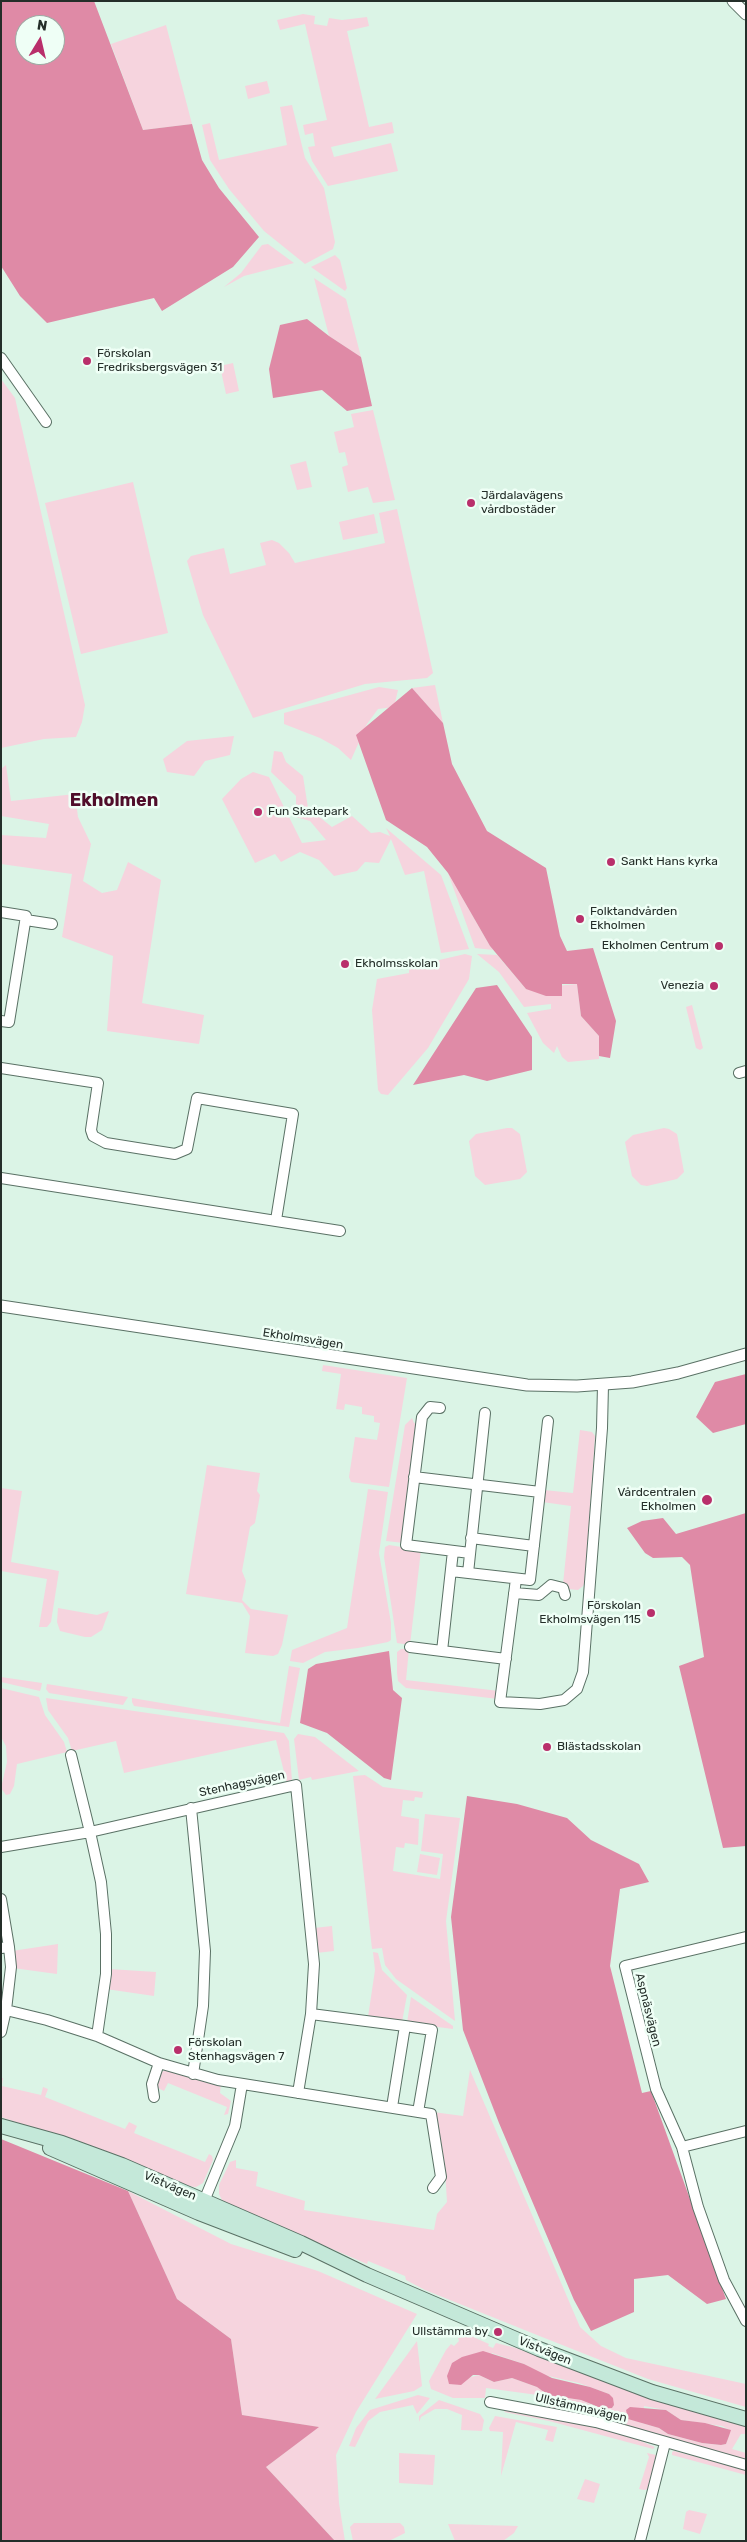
<!DOCTYPE html>
<meta charset="utf-8">
<style>
body{margin:0}
#map{position:relative;width:747px;height:2542px;overflow:hidden;background:#dbf4e6;font-family:Rubik,sans-serif}
canvas{display:block}
.frame{position:absolute;inset:0;border:2px solid #242e29;pointer-events:none}
.north{position:absolute;left:15px;top:15px;width:50px;height:50px;box-sizing:border-box;background:#effff6;border:1px solid #9eaba4;border-radius:50%;rotate:9deg;font-size:14px;font-weight:700;line-height:20px;text-align:center;color:#242e29}
.north::after{content:'';display:block;margin:auto;width:18px;height:22px;background:#b92f6b;clip-path:polygon(50% 0,100% 100%,50% 72%,0 100%)}
</style>
<div id="map">
<canvas width="747" height="2542"></canvas>
<div class="frame"></div>
<div class="north">N</div>
</div>
<script>
const ctx = document.querySelector('canvas').getContext('2d');
ctx.lineJoin = 'round';
function paint(path, color) {
  ctx.fillStyle = color;
  ctx.fill(path, 'evenodd');
}
function shape(rows) {
  const path = new Path2D();
  for (const r of rows) {
    path.moveTo(r[0], r[1]);
    for (let i = 2; i < r.length; i += 2) path.lineTo(r[i], r[i + 1]);
  }
  return path;
}
function strokePath(path, color, width, dash) {
  ctx.strokeStyle = color;
  ctx.lineWidth = width;
  ctx.lineCap = dash ? 'butt' : 'round';
  ctx.setLineDash(dash || []);
  ctx.stroke(path);
}
function drawText(font, color, halo, rows, align = 'center') {
  ctx.font = font + ' Rubik,sans-serif';
  ctx.lineWidth = 5;
  ctx.setLineDash([]);
  ctx.textBaseline = 'middle';
  ctx.strokeStyle = halo;
  ctx.fillStyle = color;
  for (const [text, x, y, turn = 0] of rows) {
    ctx.save();
    ctx.translate(x, y);
    ctx.rotate((+turn || 0) * Math.PI / 180);
    ctx.textAlign = isNaN(turn) ? turn : align;
    if (halo) ctx.strokeText(text, 0, 0);
    ctx.fillText(text, 0, 0);
    ctx.restore();
  }
}
paint(shape([
 [303,14,315,16,314,24,327,26,329,18,342,20,367,17,369,26,347,31,369,127,392,122,394,133,331,147,334,157,391,143,398,171,328,186,312,161,308,147,315,146,313,133,305,135,303,125,327,120,305,24,280,30,277,20],
 [166,25,192,124,143,130,111,44],
 [267,81,270,93,248,99,245,86],
 [292,105,305,158,324,188,335,242,333,249,305,264,264,231,229,189,210,160,202,125,210,123,219,160,287,145,280,107],
 [268,244,294,263,244,276,224,287,241,273,262,245],
 [335,255,340,260,347,288,345,291,311,267],
 [314,278,346,299,361,357,329,336],
 [233,363,239,391,226,394,220,366],
 [1,379,15,398,85,705,82,722,76,737,44,739,1,748],
 [373,410,395,500,373,503,368,487,348,492,342,467,348,465,345,452,339,453,334,432,354,427,351,414],
 [306,461,312,487,297,490,290,465],
 [133,482,168,633,81,654,45,503],
 [397,509,433,673,427,678,365,684,253,718,203,615,187,561,191,556,224,548,230,574,266,565,260,543,272,540,279,543,289,553,295,563,385,543,379,513],
 [374,514,378,533,343,540,339,522],
 [435,685,443,723,412,688],
 [379,687,398,690,394,707,378,709,367,724,351,760,338,748,320,738,284,724,284,713],
 [234,736,230,755,205,761,194,776,167,772,163,759,187,741],
 [274,751,282,752,286,762,303,776,308,808,332,827,352,816,371,833,380,832,390,836,386,828,441,875,469,949,441,953,424,871,405,875,391,839,379,863,365,862,357,871,334,876,319,860,300,852,281,862,275,854,255,863,222,799,241,779,253,772,269,777,302,843,326,840,310,821,296,817,296,796,271,772],
 [6,765,11,801,75,794,78,817,91,844,83,881,102,893,117,890,128,862,161,880,142,1003,204,1015,199,1044,107,1031,113,956,62,937,72,874,1,864,1,835,46,838,49,824,1,816,1,769],
 [448,873,490,946,493,950,475,948],
 [465,954,472,956,469,979,428,1048,388,1095,381,1094,378,1090,372,1010,377,979,409,973,409,967],
 [477,954,497,955,526,989,577,984,581,1016,599,1036,599,1059,568,1062,562,1057,557,1046,554,1053,543,1043,527,1013,551,1009,551,1004,524,1007,499,972],
 [692,1005,703,1048,700,1050,696,1048,686,1007],
 [507,1128,512,1128,520,1134,527,1172,520,1179,485,1185,475,1176,469,1141,476,1134],
 [664,1128,669,1129,677,1134,684,1172,677,1179,647,1186,641,1185,632,1176,625,1142,633,1135],
 [323,1365,407,1378,389,1487,351,1482,349,1477,355,1437,377,1440,380,1423,374,1422,374,1416,362,1414,362,1407,345,1404,344,1410,336,1409,341,1374,322,1371],
 [412,1418,414,1423,418,1424,404,1543,386,1541,405,1425],
 [580,1430,592,1432,595,1436,585,1582,583,1586,578,1590,568,1589,567,1584,563,1584,571,1506,542,1502,544,1490,573,1493],
 [207,1465,260,1473,257,1491,260,1495,255,1523,250,1527,242,1571,246,1581,242,1600,251,1609,288,1615,282,1645,278,1654,273,1656,245,1653,250,1616,242,1603,186,1594],
 [1,1488,22,1491,11,1562,59,1571,51,1622,47,1627,39,1627,47,1579,1,1571],
 [368,1489,388,1492,379,1553,391,1623,391,1640,388,1642,358,1648,325,1652,303,1663,290,1661,292,1650,347,1628],
 [389,1545,421,1550,410,1645,397,1643,384,1557,385,1547],
 [58,1608,97,1615,109,1611,102,1630,91,1637,85,1637,60,1631,57,1622],
 [401,1649,409,1649,406,1680,499,1691,498,1699,406,1688,398,1681,397,1673,397,1652],
 [289,1666,300,1668,289,1727,134,1706,132,1702,132,1698,280,1723],
 [1,1677,42,1683,41,1688,40,1691,1,1682],
 [47,1684,128,1697,123,1705,49,1693,46,1689],
 [1,1688,39,1697,45,1715,64,1742,67,1752,17,1764,14,1786,10,1794,6,1795,1,1788,7,1762,6,1746,1,1737],
 [46,1698,284,1733,289,1741,292,1781,287,1784,276,1740,124,1773,116,1741,72,1751,68,1738,48,1710],
 [298,1734,315,1737,359,1771,312,1780,311,1777,299,1780,294,1739],
 [365,1775,383,1787,423,1792,422,1798,415,1797,414,1801,403,1800,401,1816,419,1819,418,1845,405,1843,404,1848,396,1847,393,1871,440,1879,443,1854,421,1851,425,1814,460,1818,446,1921,455,2021,396,1979,385,1965,382,1948,372,1949,353,1776],
 [420,1854,440,1858,437,1875,417,1872],
 [332,1926,334,1951,316,1953,314,1928],
 [58,1944,57,1974,13,1968,12,1951],
 [373,1952,378,1953,382,1970,407,1995,402,2022,368,2017,375,1970],
 [109,1969,156,1972,154,1996,106,1989],
 [411,1997,453,2026,453,2029,407,2023],
 [167,2069,221,2084,220,2093,231,2101,228,2114,224,2115,227,2107,168,2083,164,2091,156,2087,160,2073],
 [470,2070,580,2327,601,2346,626,2358,746,2384,746,2407,648,2379,542,2337,425,2290,406,2280,405,2276,368,2261,367,2264,223,2202,219,2194,219,2185,230,2162,236,2160,236,2168,258,2172,256,2186,305,2201,304,2210,434,2230,437,2214,447,2202,445,2170,433,2112,463,2116],
 [1,2078,3,2078,2,2086,41,2095,43,2087,48,2089,45,2097,125,2129,129,2122,137,2126,134,2133,205,2162,209,2154,212,2156,213,2160,203,2183,196,2187,186,2186,118,2157,1,2117],
 [128,2191,231,2244,318,2271,417,2314,356,2412,336,2455,339,2503,345,2541,335,2541,266,2467,318,2427,242,2415,231,2339,177,2299],
 [471,2336,489,2344,488,2346,493,2348,496,2343,516,2348,643,2396,746,2427,746,2434,741,2434,732,2449,746,2453,746,2461,590,2416,544,2406,545,2396,486,2388,485,2398,453,2398,431,2389,429,2381,446,2350,451,2344,454,2346,459,2341,458,2338],
 [492,2353,524,2364,544,2375,579,2383,609,2394,614,2405,612,2408,594,2406,581,2400,548,2395,537,2387,512,2378,494,2382,479,2375,468,2378],
 [644,2406,666,2410,681,2420,722,2426,730,2430,729,2436,726,2444,721,2445,702,2443,668,2434,659,2428,642,2423],
 [417,2341,422,2386,414,2391,375,2399],
 [418,2395,430,2398,417,2414,413,2405,380,2412,368,2421,355,2447,349,2446,356,2428,370,2410],
 [439,2400,480,2414,484,2420,482,2431,461,2430,462,2415,447,2409,435,2409,421,2417,419,2422,419,2416],
 [506,2410,577,2423,631,2437,655,2447,653,2449,549,2421,504,2412],
 [495,2416,557,2427,553,2442,545,2440,548,2430,516,2422,501,2476,503,2432,490,2431,489,2428],
 [674,2451,746,2470,746,2475,672,2455,672,2452],
 [399,2453,435,2455,433,2485,399,2483],
 [647,2453,656,2455,648,2489,644,2490,639,2489,649,2457],
 [585,2479,600,2484,594,2503,577,2499],
 [689,2510,707,2514,700,2534,683,2529,686,2512],
 [354,2523,400,2523,404,2527,405,2533,389,2541,353,2541,350,2527],
 [448,2524,518,2526,514,2533,503,2541,455,2541]
]), '#f6d4de');
paint(shape([
 [1,1,94,1,143,130,192,124,202,160,219,188,259,237,233,267,162,311,154,298,47,323,20,296,1,266],
 [25,25,55,25,55,55,25,55],
 [307,319,329,336,361,357,372,406,347,411,322,390,273,398,269,369,280,325],
 [412,688,443,723,452,764,487,831,546,868,560,936,567,951,593,948,616,1021,610,1058,599,1056,599,1036,581,1016,577,984,562,984,562,996,546,996,526,989,490,946,448,873,427,847,386,820,356,735],
 [497,985,532,1037,532,1070,487,1081,464,1075,413,1085,476,988],
 [746,1374,746,1424,713,1433,696,1417,715,1382],
 [746,1513,746,1846,723,1848,679,1666,704,1657,690,1565,682,1557,653,1558,645,1553,627,1528,642,1521,663,1518,676,1534],
 [389,1651,393,1690,402,1698,391,1780,384,1778,327,1733,300,1723,308,1669,316,1664],
 [467,1796,517,1804,567,1818,591,1840,639,1864,649,1882,620,1889,610,1966,642,2093,651,2091,726,2299,707,2304,668,2275,634,2279,634,2312,591,2331,574,2300,499,2123,463,2030,451,1917],
 [1,2139,128,2191,177,2299,231,2339,242,2415,319,2427,266,2467,335,2541,1,2541],
 [483,2351,524,2364,552,2378,590,2387,609,2394,613,2398,614,2405,612,2408,601,2408,581,2400,548,2395,537,2387,512,2378,494,2382,479,2375,473,2375,461,2385,449,2384,447,2376,452,2363,462,2357],
 [630,2407,666,2410,681,2420,705,2423,731,2430,729,2436,726,2444,721,2445,702,2443,668,2434,659,2428,628,2419,626,2410]
]), '#df8aa6');
const minor = shape([
 [1,358,46,422],
 [1,912,26,916,9,1022,1,1021],
 [26,920,52,924],
 [1,1068,98,1083,91,1130,93,1136,106,1143,137,1148,175,1154,187,1149,197,1098,293,1114,276,1220],
 [739,1073,746,1071],
 [1,1178,340,1231],
 [440,1408,430,1407,422,1417,406,1545,470,1553],
 [414,1477,540,1492],
 [471,1538,534,1546],
 [451,1571,530,1580,548,1421],
 [468,1573,485,1413],
 [516,1579,500,1702,540,1704,564,1700,577,1689,583,1672,602,1428,603,1385],
 [514,1593,539,1595,551,1585,563,1588,565,1595],
 [410,1647,506,1659],
 [442,1651,453,1551],
 [71,1755,90,1832,296,1785,314,1964,311,2014,298,2093],
 [191,1808,205,1951,203,2006,193,2074],
 [1,1847,90,1832,101,1882,106,1934,106,1974,97,2036,159,2063,218,2080,431,2114,441,2177,433,2188],
 [1,1899,9,1947],
 [746,1937,625,1966,656,2089,682,2147,698,2207,724,2280,746,2321],
 [1,1948,9,1947,11,1967,6,2010,1,2009],
 [311,2014,405,2026,392,2107],
 [405,2026,432,2030,418,2112],
 [1,2032,6,2010,47,2020,97,2036],
 [154,2097,152,2084,159,2063],
 [682,2147,746,2131],
 [202,2206,235,2126,242,2084],
 [490,2402,596,2422,746,2465],
 [640,2541,665,2443]
]);
const tertiary = shape([
 [733,1,746,14],
 [1,1306,527,1385,577,1386,632,1382,678,1373,746,1354]
]);
const secondary = shape([
 [1,2126,62,2143,122,2165,301,2243,367,2275,539,2349,652,2392,746,2419],
 [50,2148,199,2213,295,2250]
]);
strokePath(minor, '#5a7165', 12);
strokePath(tertiary, '#5a7165', 13);
strokePath(secondary, '#5a7165', 16);
strokePath(minor, '#fff', 10);
strokePath(tertiary, '#fff', 11);
strokePath(secondary, '#c4e8d9', 14);
for (const [x, y, r, color] of [
 [87,361,5,"#b92f6b"],
 [471,503,5,"#b92f6b"],
 [258,812,5,"#b92f6b"],
 [611,862,5,"#b92f6b"],
 [580,919,5,"#b92f6b"],
 [719,946,5,"#b92f6b"],
 [345,964,5,"#b92f6b"],
 [714,986,5,"#b92f6b"],
 [707,1500,6,"#b92f6b"],
 [651,1613,5,"#b92f6b"],
 [547,1747,5,"#b92f6b"],
 [178,2050,5,"#b92f6b"],
 [498,2332,5,"#b92f6b"]
]) {
  const dot = new Path2D();
  dot.arc(x, y, r, 0, 2 * Math.PI);
  ctx.fillStyle = color;
  ctx.fill(dot);
  strokePath(dot, '#effff6', 2);
}
drawText('12px', '#242e29', '#effff6', [
 ["Förskolan",97,354],
 ["Fredriksbergsvägen 31",97,368],
 ["Järdalavägens",481,496],
 ["vårdbostäder",481,510],
 ["Fun Skatepark",268,812],
 ["Sankt Hans kyrka",621,862],
 ["Folktandvården",590,912],
 ["Ekholmen",590,926],
 ["Ekholmen Centrum",709,946,"right"],
 ["Ekholmsskolan",355,964],
 ["Venezia",704,986,"right"],
 ["Vårdcentralen",696,1493,"right"],
 ["Ekholmen",696,1507,"right"],
 ["Förskolan",641,1606,"right"],
 ["Ekholmsvägen 115",641,1620,"right"],
 ["Blästadsskolan",557,1747],
 ["Förskolan",188,2043],
 ["Stenhagsvägen 7",188,2057],
 ["Ullstämma by",488,2332,"right"]
], 'left');
drawText('12px', '#242e29', '#effff6', [
 ["Ekholmsvägen",303,1339,9],
 ["Stenhagsvägen",242,1784,-12],
 ["Aspnäsvägen",648,2010,76],
 ["Vistvägen",170,2186,23],
 ["Vistvägen",545,2351,22],
 ["Ullstämmavägen",581,2408,13]
]);
drawText('bold 18px', '#500e2b', '#effff6', [
 ["Ekholmen",114,801]
]);
</script>
